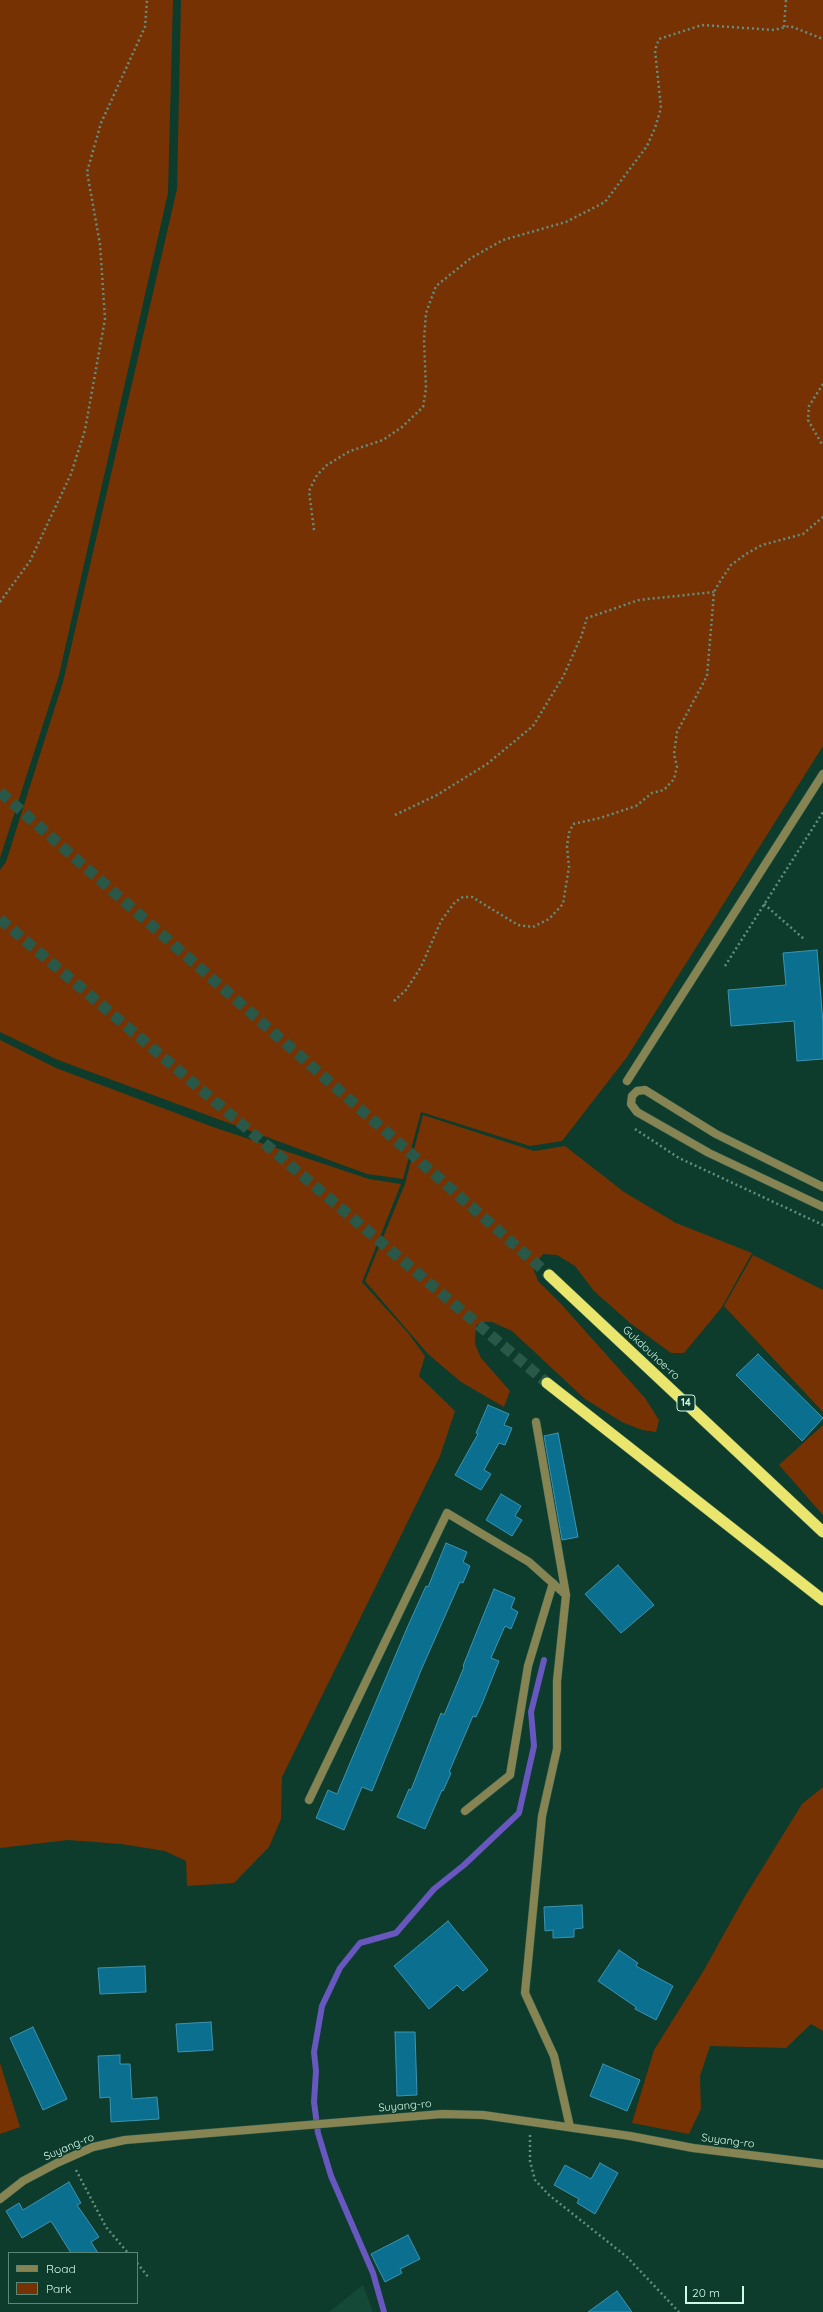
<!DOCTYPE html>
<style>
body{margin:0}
#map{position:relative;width:823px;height:2312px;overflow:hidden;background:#0d3b2c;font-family:Quicksand,sans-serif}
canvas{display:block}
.legend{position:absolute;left:8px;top:2252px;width:130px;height:52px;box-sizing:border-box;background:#0d3b2c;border:1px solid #5b8777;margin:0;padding:5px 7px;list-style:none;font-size:12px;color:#d1f9e7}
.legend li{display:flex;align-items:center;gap:8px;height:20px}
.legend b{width:20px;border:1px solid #5b8777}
.scale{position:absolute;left:685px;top:2286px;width:59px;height:18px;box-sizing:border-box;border:2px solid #d1f9e7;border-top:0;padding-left:5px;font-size:12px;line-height:14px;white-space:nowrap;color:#d1f9e7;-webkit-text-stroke:3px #0d3b2c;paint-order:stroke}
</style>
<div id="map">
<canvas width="823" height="2312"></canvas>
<ul class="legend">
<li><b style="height:5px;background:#868452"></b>Road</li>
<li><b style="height:11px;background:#773204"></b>Park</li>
</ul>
<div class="scale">20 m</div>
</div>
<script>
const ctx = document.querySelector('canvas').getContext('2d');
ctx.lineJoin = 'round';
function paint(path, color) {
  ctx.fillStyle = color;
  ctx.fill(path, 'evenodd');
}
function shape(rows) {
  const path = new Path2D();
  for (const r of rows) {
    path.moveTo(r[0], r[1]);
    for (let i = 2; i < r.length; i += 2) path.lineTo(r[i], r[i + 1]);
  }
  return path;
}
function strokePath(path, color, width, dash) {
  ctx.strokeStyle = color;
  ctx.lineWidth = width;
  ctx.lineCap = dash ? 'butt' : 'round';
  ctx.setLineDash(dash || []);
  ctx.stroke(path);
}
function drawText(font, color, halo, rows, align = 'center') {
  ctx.font = font + ' Quicksand,sans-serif';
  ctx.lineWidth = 3;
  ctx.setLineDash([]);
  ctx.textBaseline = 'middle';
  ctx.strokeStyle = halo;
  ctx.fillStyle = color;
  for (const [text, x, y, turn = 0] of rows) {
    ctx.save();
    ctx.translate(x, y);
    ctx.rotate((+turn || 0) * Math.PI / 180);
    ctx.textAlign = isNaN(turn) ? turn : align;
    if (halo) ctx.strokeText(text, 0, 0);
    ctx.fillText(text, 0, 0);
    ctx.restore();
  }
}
paint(shape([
 [363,2285,373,2312,329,2312]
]), '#144937');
paint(shape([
 [0,0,173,0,168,193,59,675,0,858],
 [181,0,823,0,823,746,627,1057,562,1141,530,1146,421,1112,403,1179,367,1174,58,1060,0,1032,0,870,6,862,63,682,177,189],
 [0,1040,56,1068,213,1127,369,1179,401,1184,362,1282,408,1333,425,1356,419,1376,455,1411,440,1456,282,1777,281,1819,269,1847,234,1883,187,1886,186,1861,165,1851,121,1844,68,1840,0,1848],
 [423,1115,534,1151,565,1146,624,1192,676,1223,752,1253,722,1307,684,1353,671,1353,630,1323,594,1291,575,1266,557,1255,543,1254,533,1268,538,1281,562,1305,645,1398,659,1420,656,1432,642,1430,622,1422,585,1399,512,1331,492,1322,484,1322,476,1325,475,1344,481,1358,510,1391,504,1407,461,1382,428,1354,365,1281,405,1184],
 [753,1255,823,1290,823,1412,724,1306],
 [823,1425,823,1515,779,1465],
 [823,1787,823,2031,811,2024,786,2048,710,2046,700,2076,701,2109,689,2134,632,2123,654,2050,704,1970,744,1898,802,1804],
 [0,2063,20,2127,0,2134]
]), '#773204');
strokePath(shape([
 [384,2312,373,2273,331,2176,318,2133,314,2102,316,2071,314,2052,322,2006,340,1968,360,1943,396,1933,434,1889,464,1865,519,1813,534,1746,531,1712,544,1660]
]), '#6757be', 6);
const building = shape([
 [817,950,823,1023,823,1059,797,1061,794,1021,731,1026,728,990,786,985,783,953,817,950],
 [758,1354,823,1418,802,1441,736,1375,758,1354],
 [488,1405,509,1414,504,1425,512,1428,505,1445,499,1443,484,1470,491,1474,481,1490,455,1475,478,1434,476,1433,488,1405],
 [558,1433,578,1537,562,1540,544,1436,558,1433],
 [501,1494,521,1506,515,1516,522,1520,512,1536,486,1520,501,1494],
 [446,1543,467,1552,463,1562,470,1566,463,1583,460,1582,422,1668,372,1791,362,1787,344,1830,316,1818,328,1790,337,1794,407,1628,426,1586,428,1587,446,1543],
 [618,1565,654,1605,621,1633,585,1594,618,1565],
 [494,1589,515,1598,511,1608,518,1612,511,1629,505,1626,491,1658,499,1661,484,1699,476,1717,473,1716,449,1772,451,1773,443,1791,442,1790,425,1829,397,1817,409,1789,411,1790,441,1713,444,1715,464,1667,463,1666,494,1589],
 [582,1905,583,1928,574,1929,574,1937,553,1938,553,1930,545,1931,544,1907,582,1905],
 [448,1921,488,1970,463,1991,457,1985,429,2009,394,1966,448,1921],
 [619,1950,638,1963,636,1966,673,1986,656,2020,635,2009,636,2007,598,1981,619,1950],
 [145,1966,146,1992,100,1994,98,1968,145,1966],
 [211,2022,213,2050,178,2052,176,2024,211,2022],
 [33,2027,67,2099,43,2110,10,2038,33,2027],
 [395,2032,415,2032,417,2095,397,2096,395,2032],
 [120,2055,120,2064,130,2064,132,2099,157,2097,159,2119,111,2122,110,2097,100,2098,98,2056,120,2055],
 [603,2064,640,2080,627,2111,590,2096,603,2064],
 [600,2163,618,2173,595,2214,577,2203,579,2199,554,2185,565,2165,591,2179,600,2163],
 [69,2182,81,2203,77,2205,99,2237,91,2242,98,2253,71,2253,51,2221,22,2238,6,2211,19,2203,23,2210,69,2182],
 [408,2235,420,2259,400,2269,402,2273,385,2282,371,2254,408,2235],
 [617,2291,632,2312,588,2312,617,2291]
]);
paint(building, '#0b7090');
strokePath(building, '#3d93b3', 1);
strokePath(shape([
 [0,792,549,1275],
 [0,919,547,1383]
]), '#2a5848', 11, [11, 5.5]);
const pedestrian = shape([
 [627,1081,823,774]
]);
const minor = shape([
 [823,1187,716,1134,645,1090,637,1091,632,1096,631,1104,637,1112,709,1153,823,1207],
 [536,1422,566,1595,557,1681,557,1749,542,1816,525,1993,554,2056,570,2127],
 [309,1800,447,1513,529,1562,566,1595],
 [465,1811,510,1775,528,1666,553,1583],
 [0,2199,23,2181,57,2163,93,2147,125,2140,442,2114,483,2115,630,2136,693,2148,823,2164]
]);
const trunk = shape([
 [549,1275,823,1532],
 [547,1383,823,1600]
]);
strokePath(pedestrian, '#2c594a', 9);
strokePath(minor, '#2c594a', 9);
strokePath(trunk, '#2c594a', 12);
strokePath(shape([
 [784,27,786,0],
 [823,384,809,406,808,420,823,446],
 [314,530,309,491,317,475,327,465,350,451,383,440,402,427,423,407,426,389,424,340,426,313,436,286,471,258,503,240,566,222,605,202,647,146,655,128,661,108,655,50,659,39,702,25,774,30,790,26,823,39],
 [0,602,30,561,71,474,85,430,105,319,100,244,87,172,101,123,145,27,147,0],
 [395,815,437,795,487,764,533,726,563,677,581,637,587,618,639,600,714,592],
 [764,904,804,939],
 [725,966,823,812],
 [394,1001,406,990,421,967,441,921,455,902,463,897,472,897,518,925,533,927,549,919,563,904,569,867,567,846,569,833,573,824,600,818,636,806,652,793,664,790,674,779,677,767,674,754,677,732,707,676,714,592,719,583,731,565,746,554,762,545,803,534,823,517],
 [635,1129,679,1158,823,1225],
 [530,2135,530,2161,535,2180,549,2195,627,2257,679,2312],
 [76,2170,106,2227,128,2253],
 [137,2263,149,2278]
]), '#638f7e', 2.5, [2, 3]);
strokePath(pedestrian, '#868452', 8);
strokePath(minor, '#868452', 8);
strokePath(trunk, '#eae56c', 11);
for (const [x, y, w] of [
 [686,1403,18]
]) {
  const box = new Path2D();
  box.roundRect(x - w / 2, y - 8, w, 16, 3);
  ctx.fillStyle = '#0d3b2c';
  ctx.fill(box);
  strokePath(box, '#d1f9e7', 1);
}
drawText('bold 10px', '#d1f9e7', null, [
 ["14",686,1403]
]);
drawText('11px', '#d1f9e7', '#0d3b2c', [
 ["Gukdouhoe-ro",651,1353,43],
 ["Suyang-ro",405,2106,-5],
 ["Suyang-ro",728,2141,7],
 ["Suyang-ro",69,2147,-23]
]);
</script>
